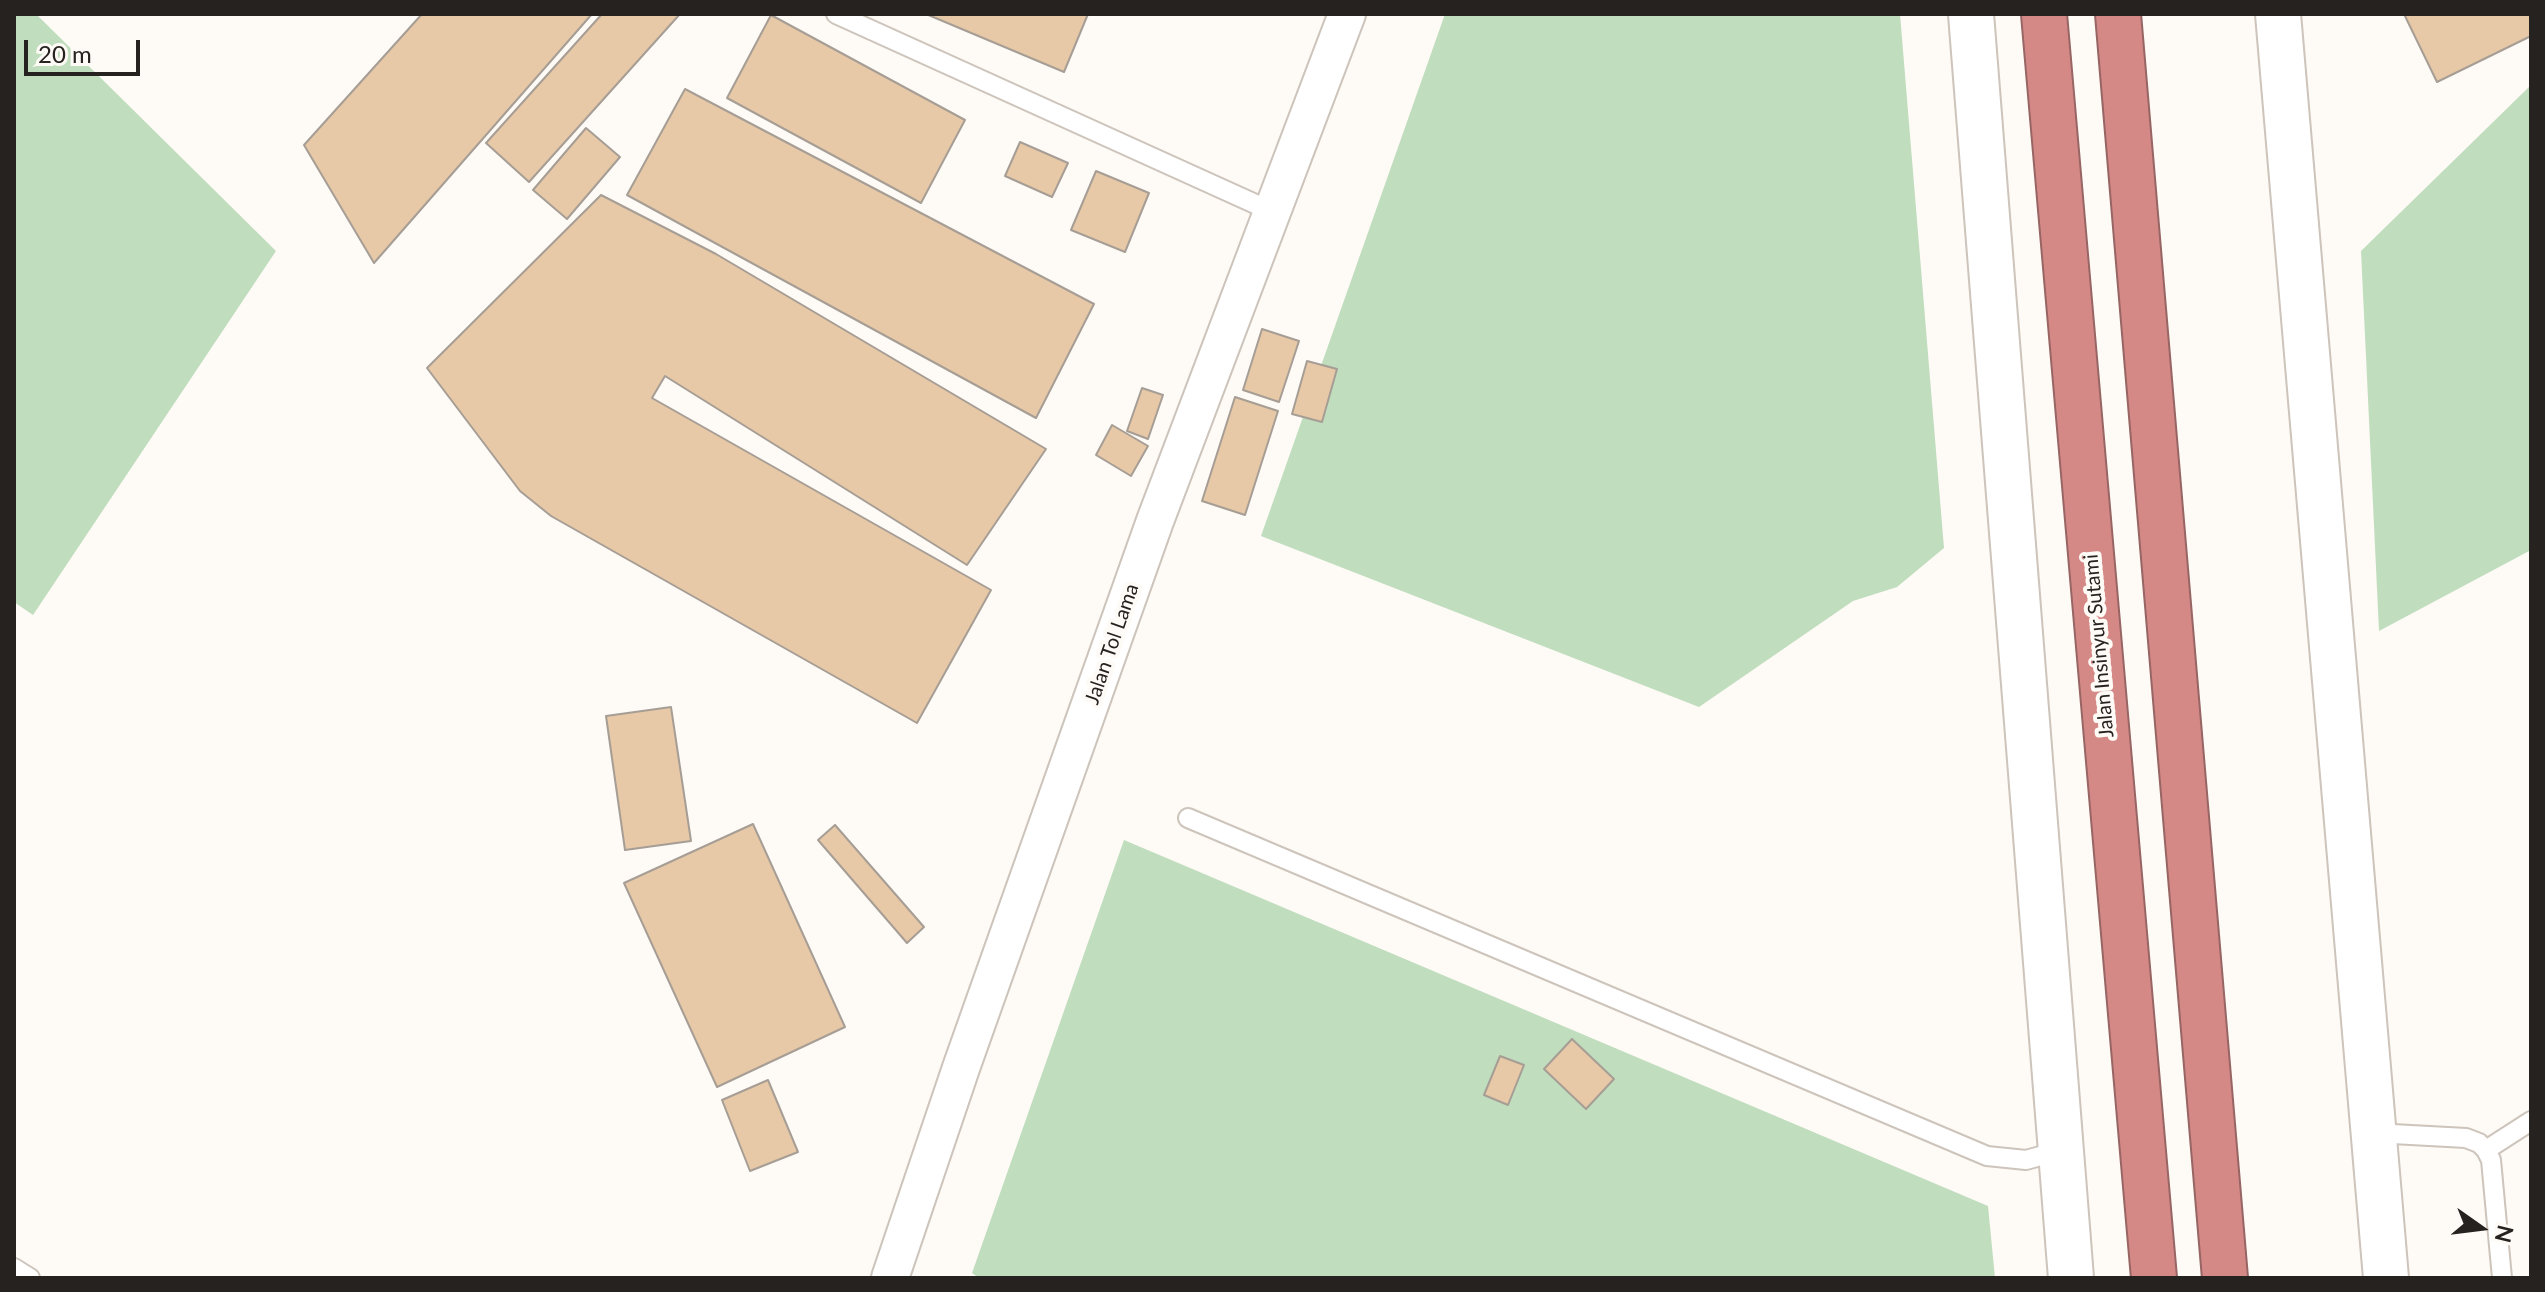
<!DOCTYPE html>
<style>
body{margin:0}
#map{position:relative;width:2545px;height:1292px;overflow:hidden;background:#fefaf6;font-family:Lato,sans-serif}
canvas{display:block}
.frame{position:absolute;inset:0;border:16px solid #26221f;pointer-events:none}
.north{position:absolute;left:2441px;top:1188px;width:80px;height:80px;-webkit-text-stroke:6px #fefaf6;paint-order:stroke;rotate:104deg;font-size:22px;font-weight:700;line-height:32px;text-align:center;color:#26221f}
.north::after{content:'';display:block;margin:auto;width:28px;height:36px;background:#26221f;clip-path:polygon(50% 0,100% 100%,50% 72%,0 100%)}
.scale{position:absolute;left:24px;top:40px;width:116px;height:36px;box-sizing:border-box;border:4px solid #26221f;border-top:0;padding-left:10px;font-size:24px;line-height:28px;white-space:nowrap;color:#26221f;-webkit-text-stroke:6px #fefaf6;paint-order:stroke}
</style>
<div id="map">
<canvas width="2545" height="1292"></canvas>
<div class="frame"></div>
<div class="north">N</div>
<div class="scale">20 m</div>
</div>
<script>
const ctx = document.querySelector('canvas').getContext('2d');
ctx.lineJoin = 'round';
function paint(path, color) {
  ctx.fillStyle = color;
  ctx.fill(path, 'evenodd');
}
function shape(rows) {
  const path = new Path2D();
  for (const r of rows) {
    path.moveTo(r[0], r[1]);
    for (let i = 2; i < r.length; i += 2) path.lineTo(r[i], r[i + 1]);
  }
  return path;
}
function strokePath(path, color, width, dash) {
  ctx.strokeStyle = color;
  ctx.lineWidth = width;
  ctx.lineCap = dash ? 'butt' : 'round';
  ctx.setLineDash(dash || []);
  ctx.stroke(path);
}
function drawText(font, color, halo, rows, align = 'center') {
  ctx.font = font + ' Lato,sans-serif';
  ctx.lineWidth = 8;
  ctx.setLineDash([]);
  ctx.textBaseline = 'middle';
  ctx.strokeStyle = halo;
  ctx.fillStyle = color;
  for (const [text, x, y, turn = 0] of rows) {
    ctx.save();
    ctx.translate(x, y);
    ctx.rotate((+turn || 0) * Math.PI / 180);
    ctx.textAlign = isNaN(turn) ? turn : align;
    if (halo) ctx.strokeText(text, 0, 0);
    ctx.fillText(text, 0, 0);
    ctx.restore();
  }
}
paint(shape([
 [14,14,36,14,276,251,33,615,14,602],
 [1445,14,1900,14,1944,548,1897,587,1853,601,1699,707,1261,536],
 [2531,85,2531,550,2379,631,2361,251],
 [1124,840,1988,1206,1995,1278,979,1278,972,1273]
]), '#c0ddbe');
const building = shape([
 [422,14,592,14,374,263,304,145,422,14],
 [602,14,680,14,529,182,486,143,602,14],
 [926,14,1088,14,1064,72,926,14],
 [2404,14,2531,14,2531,36,2437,82,2404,14],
 [771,15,965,120,921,203,727,98,771,15],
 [685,89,1094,304,1036,418,627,195,685,89],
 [586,128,620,157,567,219,533,190,586,128],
 [1020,142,1068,163,1052,197,1005,176,1020,142],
 [1096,171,1149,193,1125,252,1071,230,1096,171],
 [601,195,716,254,1046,449,967,565,665,376,652,398,991,590,917,723,551,516,520,491,427,368,601,195],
 [1262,329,1299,341,1279,402,1243,390,1262,329],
 [1307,361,1337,369,1322,422,1292,414,1307,361],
 [1142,388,1163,395,1148,439,1127,431,1142,388],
 [1235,397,1278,411,1245,515,1202,501,1235,397],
 [1112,425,1148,446,1131,476,1096,455,1112,425],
 [671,707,691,841,625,850,606,716,671,707],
 [753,824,845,1027,717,1087,624,883,753,824],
 [835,825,924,927,907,943,818,840,835,825],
 [1572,1039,1614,1079,1586,1109,1544,1069,1572,1039],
 [1500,1056,1524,1065,1508,1105,1484,1095,1500,1056],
 [768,1080,798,1152,750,1171,722,1100,768,1080]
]);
paint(building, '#e7c8a7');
strokePath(building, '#a69e95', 2);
const service = shape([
 [836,14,1273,212],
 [1188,818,1987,1156,2026,1160,2062,1150],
 [2374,1133,2466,1138,2479,1143,2486,1150,2491,1160,2502,1278],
 [2486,1150,2531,1121],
 [14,1268,30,1278]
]);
const minor = shape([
 [890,1278,961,1068,1155,521,1347,14]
]);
const tertiary = shape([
 [1971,14,2071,1278],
 [2278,14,2386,1278]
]);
const motorway = shape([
 [2044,14,2154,1278],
 [2118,14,2225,1278]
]);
strokePath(service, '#cdc4bb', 22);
strokePath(minor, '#cdc4bb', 40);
strokePath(tertiary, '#cdc4bb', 48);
strokePath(motorway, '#976563', 48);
strokePath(service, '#fff', 18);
strokePath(minor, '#fff', 36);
strokePath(tertiary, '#fff', 44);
strokePath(motorway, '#d48987', 44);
drawText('20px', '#26221f', '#fefaf6', [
 ["Jalan Tol Lama",1112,644,-71],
 ["Jalan Insinyur Sutami",2099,646,-95]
]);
</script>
